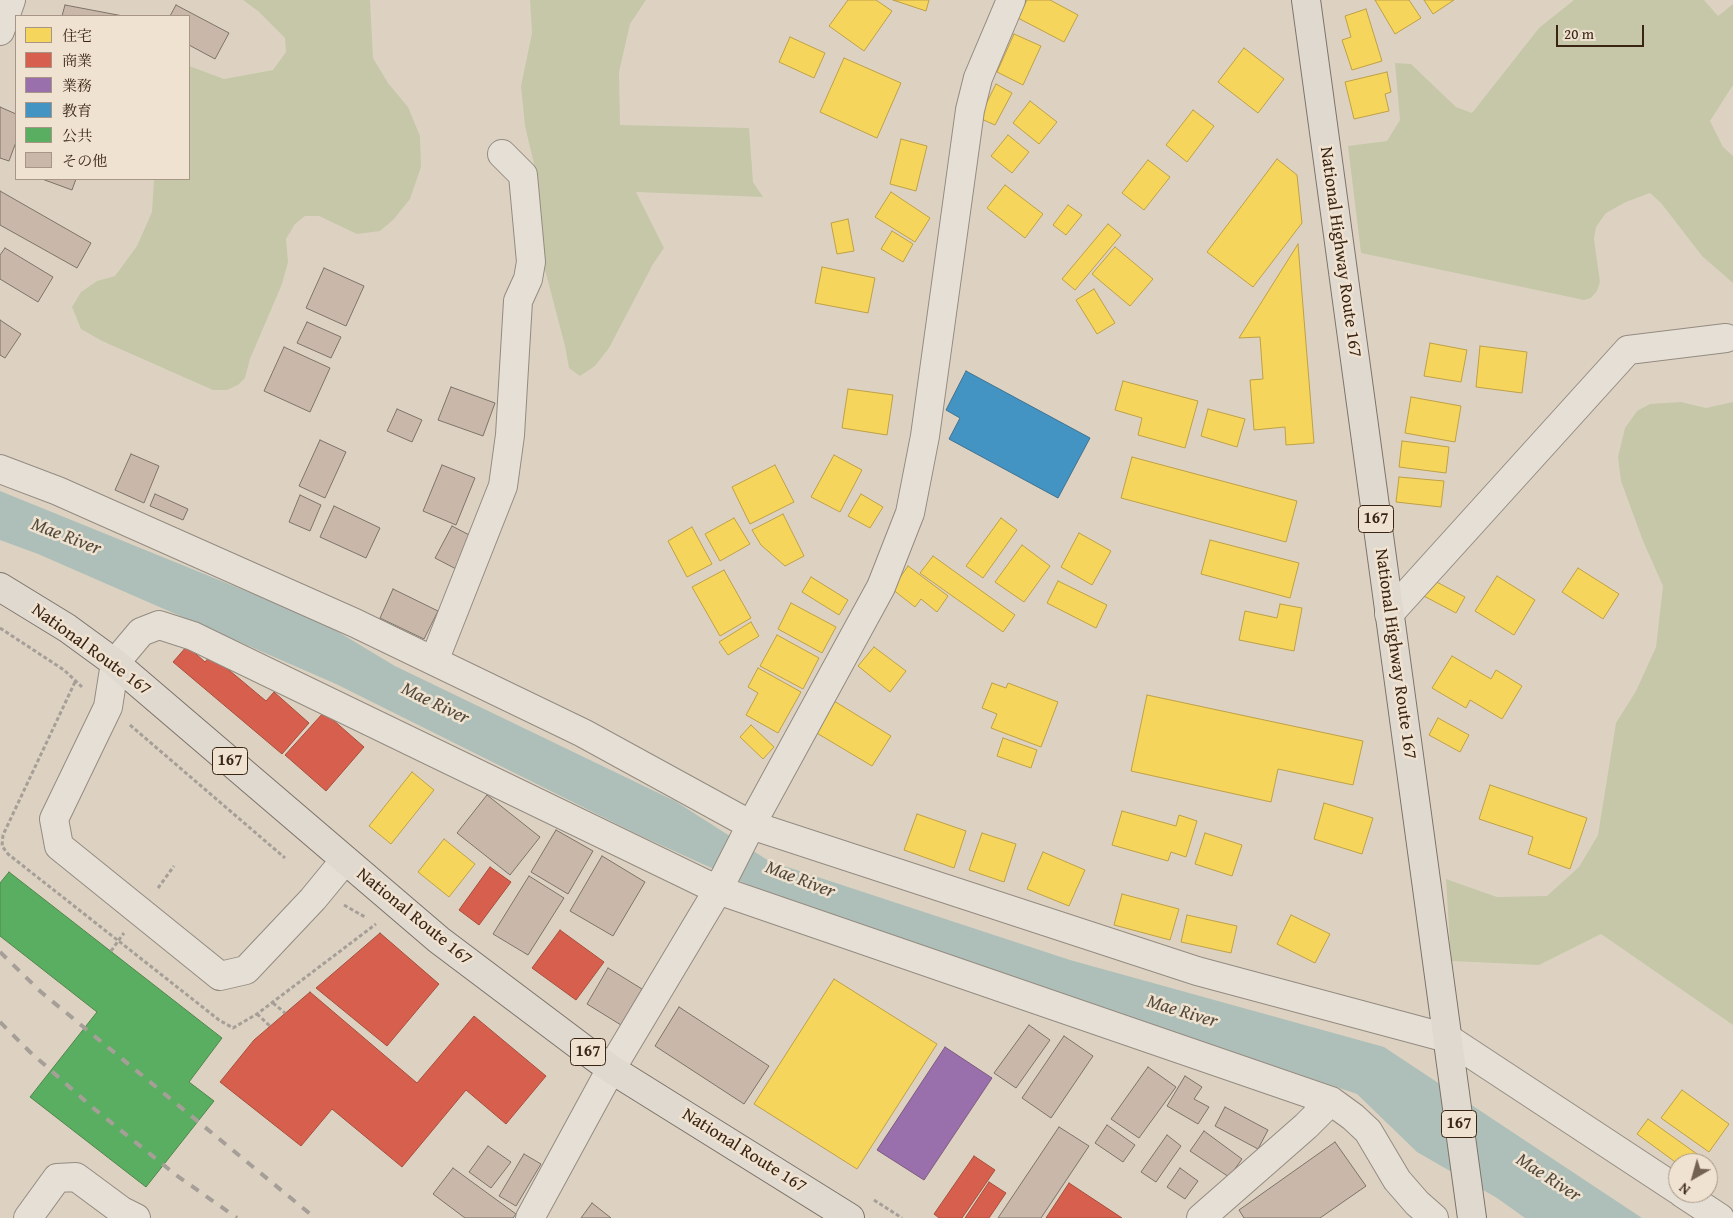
<!DOCTYPE html>
<meta charset="utf-8">
<style>
body{margin:0}
#map{position:relative;width:1733px;height:1218px;overflow:hidden;background:#ddd2c2;font-family:"Gentium Book Plus","Noto Serif JP",serif}
canvas{display:block}
.legend{position:absolute;left:15px;top:15px;width:175px;height:165px;box-sizing:border-box;background:#f0e2d0;border:1px solid #a79685;margin:0;padding:6px 9px;list-style:none;font-size:15px;color:#3a2514}
.legend li{display:flex;align-items:center;gap:10px;height:25px}
.legend b{width:25px;border:1px solid #a79685}
.north{position:absolute;left:1668px;top:1153px;width:50px;height:50px;box-sizing:border-box;background:#f0e2d0;border:1px solid #a79685;border-radius:50%;rotate:218deg;font-size:14px;font-weight:700;line-height:20px;text-align:center;color:#3a2514}
.north::after{content:'';display:block;margin:auto;width:18px;height:22px;background:#736251;clip-path:polygon(50% 0,100% 100%,50% 72%,0 100%)}
.scale{position:absolute;left:1556px;top:25px;width:88px;height:22px;box-sizing:border-box;border:2px solid #3a2514;border-top:0;padding-left:6px;font-size:15px;line-height:18px;white-space:nowrap;color:#3a2514;-webkit-text-stroke:4px #f0e2d0;paint-order:stroke}
</style>
<div id="map">
<canvas width="1733" height="1218"></canvas>
<ul class="legend">
<li><b style="height:14px;background:#f6d55c"></b>住宅</li>
<li><b style="height:14px;background:#d6604d"></b>商業</li>
<li><b style="height:14px;background:#9970ab"></b>業務</li>
<li><b style="height:14px;background:#4393c3"></b>教育</li>
<li><b style="height:14px;background:#5aae61"></b>公共</li>
<li><b style="height:14px;background:#c9b8a9"></b>その他</li>
</ul>
<div class="north">N</div>
<div class="scale">20 m</div>
</div>
<script>
const ctx = document.querySelector('canvas').getContext('2d');
ctx.lineJoin = 'round';
function paint(path, color) {
  ctx.fillStyle = color;
  ctx.fill(path, 'evenodd');
}
function shape(rows) {
  const path = new Path2D();
  for (const r of rows) {
    path.moveTo(r[0], r[1]);
    for (let i = 2; i < r.length; i += 2) path.lineTo(r[i], r[i + 1]);
  }
  return path;
}
function strokePath(path, color, width, dash) {
  ctx.strokeStyle = color;
  ctx.lineWidth = width;
  ctx.lineCap = dash ? 'butt' : 'round';
  ctx.setLineDash(dash || []);
  ctx.stroke(path);
}
function drawText(font, color, halo, rows, align = 'center') {
  ctx.font = font + ' "Gentium Book Plus",serif';
  ctx.lineWidth = 5;
  ctx.setLineDash([]);
  ctx.textBaseline = 'middle';
  ctx.strokeStyle = halo;
  ctx.fillStyle = color;
  for (const [text, x, y, turn = 0] of rows) {
    ctx.save();
    ctx.translate(x, y);
    ctx.rotate((+turn || 0) * Math.PI / 180);
    ctx.textAlign = isNaN(turn) ? turn : align;
    if (halo) ctx.strokeText(text, 0, 0);
    ctx.fillText(text, 0, 0);
    ctx.restore();
  }
}
paint(shape([
 [243,0,370,0,373,58,388,83,408,107,420,136,421,167,410,199,394,219,380,231,357,234,319,216,305,216,295,224,286,239,288,262,282,284,250,359,245,378,238,385,227,390,213,390,102,341,81,329,72,307,81,292,97,281,115,276,137,246,152,212,154,179,189,179,189,66,224,79,273,70,286,52,285,38,258,11],
 [530,0,646,0,630,24,619,72,620,125,749,128,753,182,763,197,636,192,664,248,653,264,609,348,595,366,580,376,569,368,565,346,538,243,535,168,525,126,521,86,532,33],
 [1574,0,1704,0,1718,16,1733,4,1733,85,1710,121,1723,147,1733,156,1733,283,1702,256,1661,203,1650,193,1626,202,1606,213,1596,227,1594,239,1600,282,1597,291,1591,298,1584,300,1361,253,1348,146,1387,141,1400,120,1395,63,1411,64,1456,107,1472,113,1539,28],
 [1681,402,1706,408,1733,402,1733,1025,1601,934,1539,965,1451,961,1446,879,1497,897,1547,896,1579,867,1598,835,1616,723,1636,691,1656,647,1663,586,1643,541,1621,481,1618,457,1625,428,1637,411,1650,404]
]), '#c5c7a8');
paint(shape([
 [0,491,320,621,395,666,675,801,769,861,1070,960,1384,1047,1642,1218,1525,1218,1497,1198,1417,1152,1357,1094,777,898,639,835,336,684,38,554,0,540]
]), '#adbfb8');
const homes = shape([
 [848,0,876,0,892,11,864,51,829,26,848,0],
 [893,0,929,0,926,11,893,0],
 [1027,0,1050,0,1078,15,1064,42,1018,18,1027,0],
 [1375,0,1409,0,1421,18,1395,34,1375,0],
 [1424,0,1454,0,1433,14,1424,0],
 [1366,9,1382,61,1352,70,1342,40,1351,37,1345,16,1366,9],
 [1014,34,1041,46,1023,85,997,72,1014,34],
 [790,37,825,53,814,78,779,62,790,37],
 [1244,48,1284,79,1258,113,1218,82,1244,48],
 [844,58,901,83,877,138,820,112,844,58],
 [1387,72,1391,92,1385,94,1389,111,1354,119,1345,82,1387,72],
 [996,84,1012,93,995,125,979,118,996,84],
 [1030,101,1057,122,1039,144,1013,123,1030,101],
 [1193,110,1214,126,1187,162,1166,145,1193,110],
 [1008,135,1029,152,1012,173,991,156,1008,135],
 [901,139,927,146,916,191,890,184,901,139],
 [1277,159,1297,175,1302,223,1253,287,1207,252,1277,159],
 [1148,160,1170,177,1144,210,1122,193,1148,160],
 [1005,185,1043,214,1025,238,987,208,1005,185],
 [891,192,930,218,915,242,875,217,891,192],
 [1068,205,1082,215,1066,235,1053,225,1068,205],
 [848,219,854,251,837,254,831,223,848,219],
 [1108,224,1121,235,1075,290,1062,279,1108,224],
 [892,231,913,244,903,262,881,249,892,231],
 [1298,244,1314,443,1286,445,1285,427,1254,430,1250,380,1263,379,1260,337,1239,338,1298,244],
 [1115,247,1153,279,1130,306,1092,274,1115,247],
 [822,267,875,278,868,313,815,303,822,267],
 [1094,289,1115,323,1097,334,1076,300,1094,289],
 [1430,343,1467,350,1461,382,1424,376,1430,343],
 [1480,346,1527,352,1522,393,1476,387,1480,346],
 [1123,381,1198,401,1185,448,1138,435,1142,418,1115,410,1123,381],
 [848,389,893,395,887,435,842,428,848,389],
 [1411,397,1461,406,1455,442,1405,433,1411,397],
 [1208,409,1245,419,1237,447,1201,436,1208,409],
 [1402,441,1449,447,1446,473,1399,467,1402,441],
 [834,455,862,470,840,512,811,497,834,455],
 [1132,457,1297,501,1286,542,1121,498,1132,457],
 [775,465,794,502,750,524,732,487,775,465],
 [1399,477,1444,481,1441,507,1396,502,1399,477],
 [861,494,883,507,870,528,848,516,861,494],
 [783,514,804,556,785,566,761,545,752,530,783,514],
 [734,518,750,544,720,561,705,534,734,518],
 [1001,518,1017,530,983,578,966,566,1001,518],
 [692,527,712,564,687,577,668,541,692,527],
 [1079,533,1111,551,1092,585,1061,567,1079,533],
 [1210,540,1299,563,1290,598,1201,574,1210,540],
 [1022,545,1050,566,1024,602,995,582,1022,545],
 [933,556,1015,615,1003,632,920,573,933,556],
 [908,566,948,596,937,612,921,599,915,607,892,589,908,566],
 [1578,568,1619,594,1603,619,1562,592,1578,568],
 [724,570,751,618,720,636,692,587,724,570],
 [1497,576,1535,600,1514,635,1475,611,1497,576],
 [811,577,848,600,839,615,802,592,811,577],
 [1431,579,1465,597,1456,613,1422,595,1431,579],
 [1058,581,1107,605,1096,628,1047,603,1058,581],
 [791,603,836,627,822,653,778,629,791,603],
 [1280,604,1302,608,1294,651,1239,640,1245,611,1277,618,1280,604],
 [751,622,759,636,728,655,719,642,751,622],
 [777,635,819,658,803,689,760,666,777,635],
 [874,647,906,671,890,692,858,666,874,647],
 [1452,656,1491,679,1496,670,1522,686,1502,719,1470,700,1466,708,1432,688,1452,656],
 [758,668,801,692,778,733,746,715,758,693,748,687,758,668],
 [992,683,1006,688,1008,683,1058,702,1041,747,991,728,997,714,982,708,992,683],
 [1147,695,1363,741,1353,785,1278,769,1271,802,1131,771,1147,695],
 [834,701,891,736,872,766,815,732,834,701],
 [1438,718,1469,735,1460,752,1429,735,1438,718],
 [751,725,774,747,763,759,740,737,751,725],
 [1003,738,1037,750,1031,768,997,756,1003,738],
 [412,772,434,790,391,844,369,826,412,772],
 [1490,785,1587,818,1570,869,1528,854,1533,837,1479,819,1490,785],
 [1324,803,1373,818,1362,854,1314,839,1324,803],
 [1122,811,1176,826,1179,815,1197,821,1186,857,1171,852,1168,861,1112,845,1122,811],
 [917,814,966,831,954,868,904,850,917,814],
 [982,833,1016,844,1004,882,969,870,982,833],
 [1205,833,1242,845,1232,876,1195,864,1205,833],
 [444,839,475,864,449,897,418,872,444,839],
 [1043,852,1085,870,1069,906,1027,889,1043,852],
 [1122,894,1179,909,1170,940,1114,925,1122,894],
 [1187,915,1237,926,1231,953,1181,942,1187,915],
 [1291,915,1330,934,1315,963,1277,944,1291,915],
 [834,979,937,1044,857,1169,754,1104,834,979],
 [1682,1090,1729,1124,1709,1152,1661,1118,1682,1090],
 [1648,1119,1704,1159,1701,1163,1678,1164,1637,1134,1648,1119]
]);
paint(homes, '#f6d55c');
strokePath(homes, '#bea046', 1);
const shops = shape([
 [187,646,205,662,211,655,266,701,274,692,309,723,282,754,173,662,187,646],
 [324,712,364,747,326,791,285,755,324,712],
 [490,867,511,882,479,925,459,910,490,867],
 [560,930,604,962,576,1000,532,968,560,930],
 [380,933,439,984,387,1046,316,988,380,933],
 [310,992,417,1083,474,1016,546,1076,506,1124,466,1090,402,1167,332,1109,301,1146,220,1082,254,1040,310,992],
 [974,1156,995,1170,962,1218,939,1218,934,1214,974,1156],
 [989,1182,1006,1193,989,1218,965,1218,989,1182],
 [1069,1183,1122,1218,1046,1218,1069,1183]
]);
paint(shops, '#d6604d');
strokePath(shops, '#a74e3c', 1);
const offices = shape([
 [945,1047,992,1078,924,1180,877,1150,945,1047]
]);
paint(offices, '#9970ab');
strokePath(offices, '#7c5a7e', 1);
const schools = shape([
 [966,371,1090,438,1058,498,949,439,960,418,946,410,966,371]
]);
paint(schools, '#4393c3');
strokePath(schools, '#40728e', 1);
const public = shape([
 [9,872,222,1038,189,1082,214,1101,146,1187,30,1097,97,1012,0,936,0,883,9,872]
]);
paint(public, '#5aae61');
strokePath(public, '#50854a', 1);
const building = shape([
 [65,5,123,16,62,16,65,5],
 [176,5,229,33,215,59,189,45,189,16,170,16,176,5],
 [0,107,16,114,16,142,9,161,0,158,0,107],
 [42,179,76,179,72,190,42,179],
 [0,191,91,243,77,268,0,225,0,191],
 [5,248,53,277,38,302,0,279,0,255,5,248],
 [324,268,364,286,346,326,306,308,324,268],
 [0,320,21,334,5,358,0,355,0,320],
 [307,322,341,337,331,358,297,343,307,322],
 [284,347,330,368,310,412,264,391,284,347],
 [451,387,495,403,483,436,438,420,451,387],
 [397,409,422,420,412,442,387,431,397,409],
 [320,440,346,452,325,498,299,486,320,440],
 [131,454,159,466,144,503,115,490,131,454],
 [442,465,475,478,456,525,423,511,442,465],
 [155,494,188,509,183,520,150,506,155,494],
 [300,495,321,505,310,531,289,522,300,495],
 [334,506,380,528,366,558,320,537,334,506],
 [452,526,475,538,458,570,435,558,452,526],
 [393,589,438,611,424,639,380,618,393,589],
 [487,795,540,837,510,875,457,833,487,795],
 [556,830,593,851,568,894,531,872,556,830],
 [602,856,645,882,613,936,570,911,602,856],
 [529,876,564,898,528,955,493,934,529,876],
 [608,968,642,989,621,1025,587,1004,608,968],
 [679,1007,769,1066,744,1104,655,1046,679,1007],
 [1029,1025,1050,1040,1016,1088,994,1073,1029,1025],
 [1064,1036,1093,1056,1051,1118,1022,1098,1064,1036],
 [1148,1067,1176,1087,1139,1138,1111,1119,1148,1067],
 [1185,1076,1202,1087,1194,1099,1209,1107,1198,1124,1167,1106,1185,1076],
 [1225,1107,1268,1130,1258,1149,1215,1126,1225,1107],
 [1107,1125,1135,1145,1123,1162,1095,1143,1107,1125],
 [1059,1127,1089,1146,1041,1218,998,1218,1059,1127],
 [1204,1131,1242,1159,1229,1177,1190,1151,1204,1131],
 [1167,1135,1181,1146,1156,1182,1141,1172,1167,1135],
 [1335,1142,1366,1186,1320,1218,1244,1218,1239,1210,1335,1142],
 [488,1146,511,1162,491,1188,469,1172,488,1146],
 [524,1154,541,1164,516,1206,499,1196,524,1154],
 [453,1168,516,1214,513,1218,465,1218,433,1194,453,1168],
 [1180,1168,1198,1181,1185,1199,1167,1187,1180,1168],
 [592,1203,611,1218,581,1218,592,1203]
]);
paint(building, '#c9b8a9');
strokePath(building, '#7d7369', 1);
const minor = shape([
 [0,31,11,0],
 [0,469,58,491,355,623,583,733,751,825,1197,971,1447,1038,1678,1190],
 [1389,614,1628,350,1726,338],
 [434,661,503,486,510,435,518,301,528,279,531,262,523,175,502,154],
 [345,860,313,899,246,970,220,976,59,846,54,819,108,707,115,663,141,632,159,625,193,636,718,890,1331,1101,1353,1117,1368,1131,1397,1180,1417,1203,1434,1218],
 [1682,1193,1720,1218],
 [28,1218,57,1178,76,1177,122,1211,136,1218],
 [530,1218,611,1069,718,890,751,825,881,587,910,513,925,436,970,110,978,78,1011,0],
 [1201,1218,1306,1126,1331,1101]
]);
const highway = shape([
 [1306,0,1472,1218],
 [0,587,67,628,115,663,439,940,589,1053,611,1069,850,1218]
]);
strokePath(minor, '#948b80', 30);
strokePath(highway, '#7d7369', 30);
strokePath(shape([
 [0,628,64,670,82,687],
 [75,682,3,835,2,846,8,854,219,1020,233,1028,257,1014,376,924],
 [130,725,285,858],
 [158,888,174,866],
 [344,905,365,917],
 [111,951,124,933],
 [273,1003,285,1013],
 [257,1014,270,1026],
 [874,1200,902,1218]
]), '#a69f98', 3, [4, 2.5]);
strokePath(minor, '#e5dfd6', 28);
strokePath(highway, '#e0d9d0', 28);
strokePath(shape([
 [0,952,41,992,315,1218],
 [0,1022,29,1051,92,1107,176,1175,237,1218]
]), '#a69f98', 4, [9, 9]);
for (const [x, y, w] of [
 [1376,519,35],
 [230,761,35],
 [588,1052,35],
 [1459,1124,35]
]) {
  const box = new Path2D();
  box.roundRect(x - w / 2, y - 13.5, w, 27, 4);
  ctx.fillStyle = '#f0e2d0';
  ctx.fill(box);
  strokePath(box, '#3a2514', 1);
}
drawText('bold 16px', '#3a2514', null, [
 ["167",1376,519],
 ["167",230,761],
 ["167",588,1052],
 ["167",1459,1124]
]);
drawText('18px', '#3a2514', '#f0e2d0', [
 ["National Highway Route 167",1340,252,82],
 ["National Route 167",91,650,36],
 ["National Highway Route 167",1395,654,82],
 ["National Route 167",414,917,39],
 ["National Route 167",744,1151,32]
]);
drawText('italic 19px', '#524a3c', '#f0e2d0', [
 ["Mae River",66,537,21],
 ["Mae River",435,704,26],
 ["Mae River",800,880,21],
 ["Mae River",1182,1012,17],
 ["Mae River",1548,1178,33]
]);
</script>
